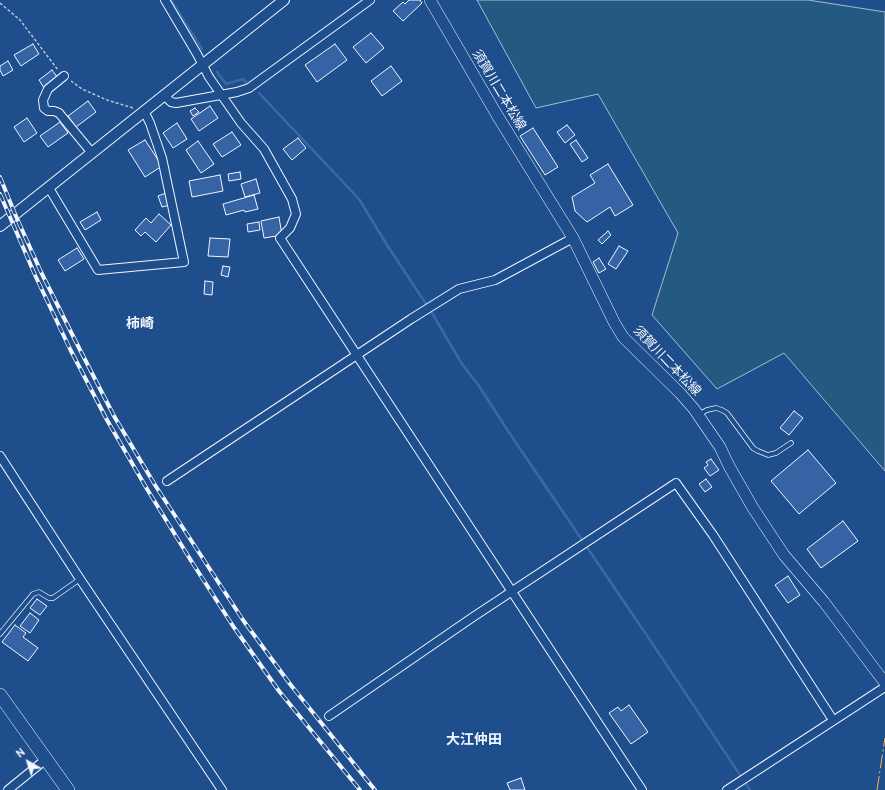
<!DOCTYPE html>
<meta charset="utf-8">
<style>
body{margin:0}
#map{position:relative;width:885px;height:790px;overflow:hidden;background:#1f4e8c;font-family:Cabin,sans-serif}
canvas{display:block}
.north{position:absolute;left:8px;top:742px;width:40px;height:40px;-webkit-text-stroke:3px #1f4e8c;paint-order:stroke;rotate:321deg;font-size:11px;font-weight:700;line-height:16px;text-align:center;color:#f2f6ff}
.north::after{content:'';display:block;margin:auto;width:14px;height:18px;background:#f2f6ff;clip-path:polygon(50% 0,100% 100%,50% 72%,0 100%)}
</style>
<div id="map">
<canvas width="885" height="790"></canvas>
<div class="north">N</div>
</div>
<script>
const ctx = document.querySelector('canvas').getContext('2d');
ctx.lineJoin = 'round';
function paint(path, color) {
  ctx.fillStyle = color;
  ctx.fill(path, 'evenodd');
}
function shape(rows) {
  const path = new Path2D();
  for (const r of rows) {
    path.moveTo(r[0], r[1]);
    for (let i = 2; i < r.length; i += 2) path.lineTo(r[i], r[i + 1]);
  }
  return path;
}
function strokePath(path, color, width, dash) {
  ctx.strokeStyle = color;
  ctx.lineWidth = width;
  ctx.lineCap = dash ? 'butt' : 'round';
  ctx.setLineDash(dash || []);
  ctx.stroke(path);
}
function drawText(font, color, halo, rows, align = 'center') {
  ctx.font = font + ' Cabin,"Noto Sans JP",sans-serif';
  ctx.lineWidth = 3;
  ctx.setLineDash([]);
  ctx.textBaseline = 'middle';
  ctx.strokeStyle = halo;
  ctx.fillStyle = color;
  for (const [text, x, y, turn = 0] of rows) {
    ctx.save();
    ctx.translate(x, y);
    ctx.rotate((+turn || 0) * Math.PI / 180);
    ctx.textAlign = isNaN(turn) ? turn : align;
    if (halo) ctx.strokeText(text, 0, 0);
    ctx.fillText(text, 0, 0);
    ctx.restore();
  }
}
const green = shape([
 [477,0,808,0,885,12,885,471,784,353,717,389,652,315,678,233,598,94,536,108,477,0]
]);
paint(green, '#245a82');
strokePath(green, '#a8bbd7', 1);
strokePath(shape([
 [171,0,202,49],
 [217,72,226,84,243,79,246,82],
 [259,93,359,199,387,245,432,313,462,364,479,386,508,431,650,640,750,790]
]), '#3b69a3', 2.5);
const building = shape([
 [409,0,420,0,422,3,403,21,393,11,403,2,405,4,409,0],
 [371,33,384,48,366,63,353,47,371,33],
 [33,44,39,54,21,66,14,55,33,44],
 [335,44,347,60,317,82,305,65,335,44],
 [8,61,13,70,3,76,0,70,0,66,8,61],
 [391,66,402,81,382,96,371,81,391,66],
 [52,70,58,78,44,88,39,80,52,70],
 [88,101,96,112,76,127,68,116,88,101],
 [210,106,218,118,199,131,191,119,210,106],
 [195,108,199,112,193,116,190,111,195,108],
 [27,118,37,133,24,142,14,127,27,118],
 [60,122,68,133,48,147,40,136,60,122],
 [177,123,187,139,173,148,163,133,177,123],
 [567,125,575,135,565,143,557,132,567,125],
 [533,128,558,167,545,175,520,136,533,128],
 [232,132,241,145,222,157,213,144,232,132],
 [298,138,306,148,292,160,283,149,298,138],
 [145,140,162,166,145,177,128,150,145,140],
 [576,140,588,158,582,162,570,144,576,140],
 [198,141,214,164,201,173,186,150,198,141],
 [608,164,633,205,615,216,610,207,587,222,575,211,572,197,595,183,590,175,608,164],
 [240,172,241,179,229,181,228,174,240,172],
 [220,175,223,191,192,197,189,181,220,175],
 [256,179,260,193,245,197,241,184,256,179],
 [166,193,170,205,162,207,158,196,166,193],
 [254,195,258,209,245,212,244,210,226,215,223,204,254,195],
 [97,212,101,220,85,230,80,222,97,212],
 [159,214,171,225,156,242,145,232,141,236,135,230,146,218,151,223,159,214],
 [279,217,282,235,264,238,261,221,279,217],
 [259,222,260,230,248,232,247,224,259,222],
 [608,231,611,235,602,244,598,240,608,231],
 [210,238,230,239,228,257,208,256,210,238],
 [619,246,628,251,616,269,608,264,619,246],
 [77,248,84,259,65,271,58,260,77,248],
 [599,258,606,269,599,273,593,262,599,258],
 [223,266,230,267,228,277,221,275,223,266],
 [205,281,213,282,212,295,204,294,205,281],
 [794,411,803,418,789,435,780,428,794,411],
 [808,450,836,483,799,514,771,481,808,450],
 [711,459,719,470,710,476,704,468,708,465,706,462,711,459],
 [706,479,712,487,705,492,699,484,706,479],
 [843,521,858,541,821,568,807,549,843,521],
 [788,576,800,595,788,603,775,585,788,576],
 [37,599,47,606,40,615,30,608,37,599],
 [30,613,39,620,30,633,20,626,30,613],
 [15,625,26,633,23,637,38,648,28,661,2,642,15,625],
 [629,705,648,732,631,744,609,713,618,707,621,711,629,705],
 [521,778,525,790,510,790,507,783,521,778]
]);
paint(building, '#3563a3');
strokePath(building, '#f2f6ff', 1);
const service = shape([
 [698,415,707,410,716,408,722,410,727,413,753,448,758,451,768,455,776,453,791,443],
 [0,634,33,594,39,592,49,598,53,598,80,579]
]);
const minor = shape([
 [165,0,197,54,209,77,241,123,264,149,292,199,296,214,290,228,280,238,642,790],
 [64,76,48,89,43,100,44,108,48,111,54,111,59,113,92,153],
 [164,95,171,102,176,103,237,92,249,88,370,0],
 [49,188,98,270,184,262,162,158,150,123,144,111],
 [0,456,80,579,222,790],
 [167,481,411,319,459,289,495,280,573,238],
 [329,716,473,617,676,483,713,535,833,720],
 [8,790,40,764],
 [727,790,885,687]
]);
const tertiary = shape([
 [0,226,284,0]
]);
const secondary = shape([
 [430,0,497,115,573,238,614,322,623,337,680,393,694,409,720,447,729,466,753,508,784,555,824,602,885,683]
]);
const trunk = shape([
 [0,695,68,790]
]);
strokePath(service, '#f2f6ff', 5.5);
strokePath(minor, '#f2f6ff', 10);
strokePath(tertiary, '#f2f6ff', 12);
strokePath(secondary, '#f2f6ff', 12);
strokePath(trunk, '#f2f6ff', 14);
strokePath(shape([
 [0,3,20,20,58,70],
 [71,81,82,89,107,100,133,108]
]), '#b3c4dc', 1.5, [3, 2]);
strokePath(service, '#1f4e8c', 4);
strokePath(minor, '#1f4e8c', 8);
strokePath(tertiary, '#1f4e8c', 10);
strokePath(secondary, '#1f4e8c', 11);
strokePath(trunk, '#1f4e8c', 13);
const rail = shape([
 [0,177,15,214,41,272,77,344,114,416,155,485,243,620,290,684,375,790],
 [0,194,35,275,70,349,107,420,147,489,190,559,233,626,279,691,360,790]
]);
strokePath(rail, '#f2f6ff', 4);
strokePath(rail, '#1f4e8c', 2.5, [8]);
strokePath(shape([
 [877,790,885,738]
]), '#ffb74d', 1, [14, 3, 2, 3]);
drawText('13px', '#f2f6ff', '#1f4e8c', [
 ["須賀川二本松線",499,90,59],
 ["須賀川二本松線",667,361,46]
]);
drawText('bold 14px', '#f2f6ff', '#1f4e8c', [
 ["柿崎",140,324],
 ["大江仲田",474,740]
]);
</script>
